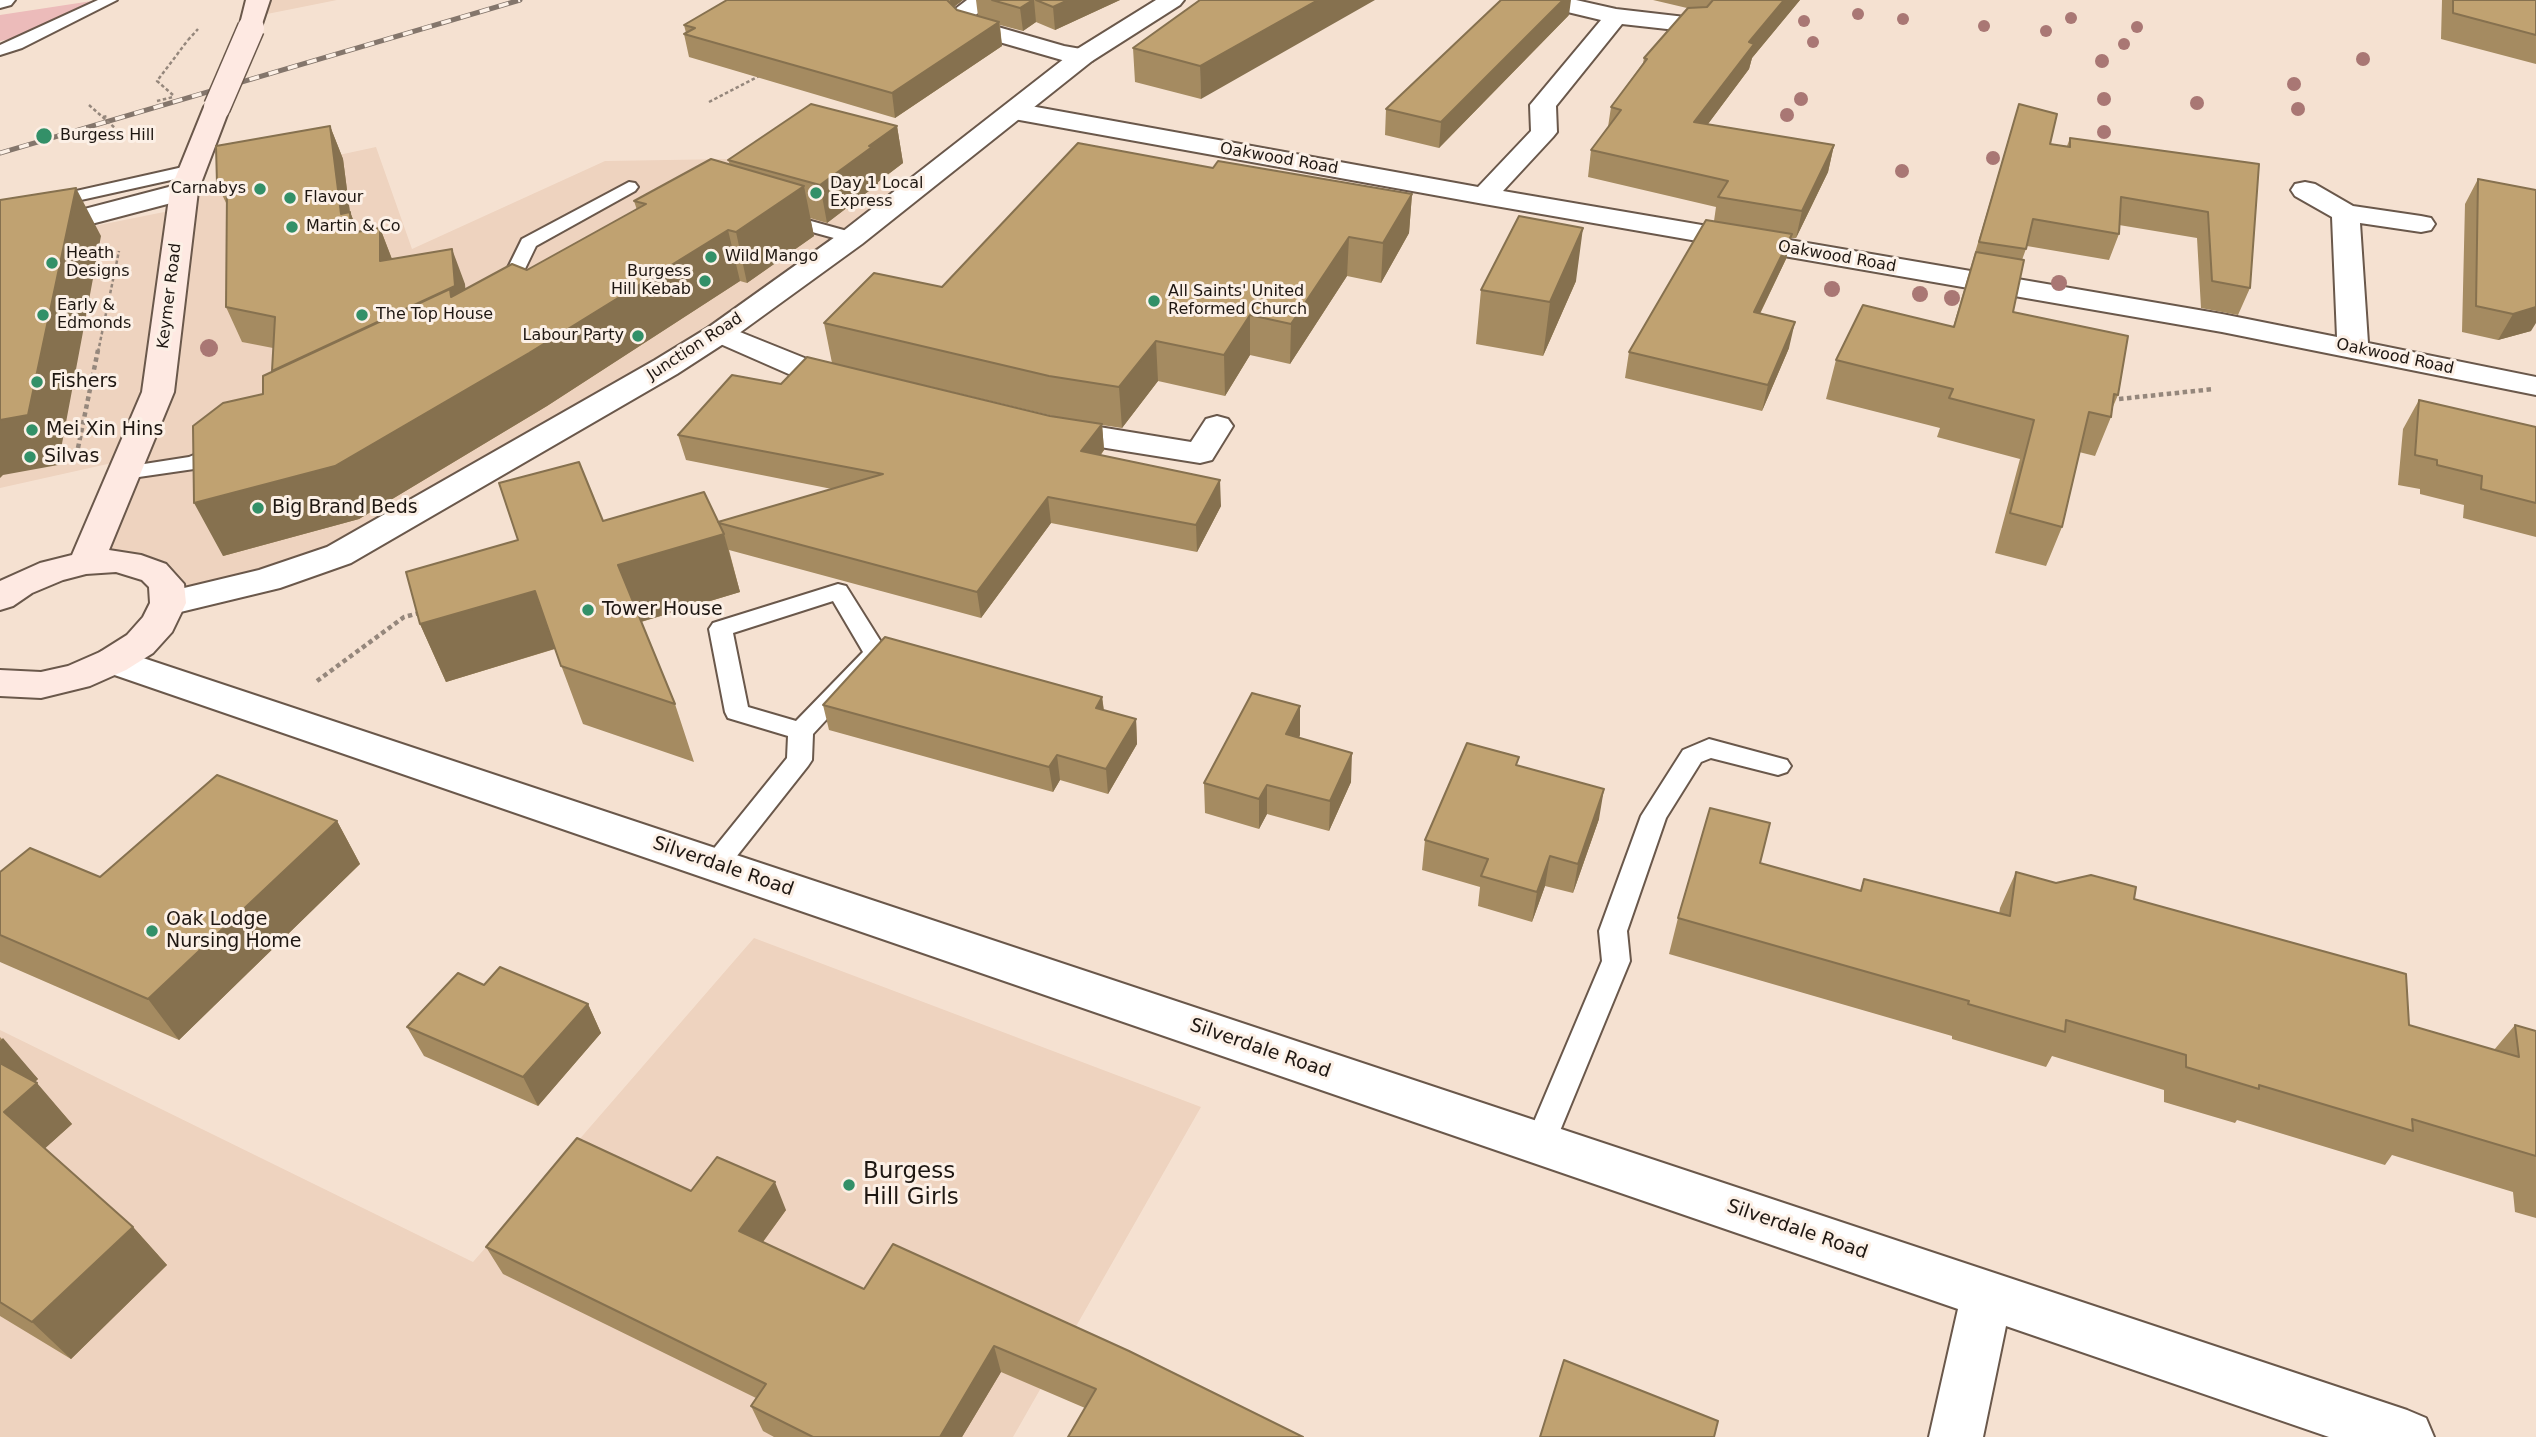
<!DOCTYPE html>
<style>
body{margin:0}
canvas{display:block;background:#f5e1d1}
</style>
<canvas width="2536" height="1437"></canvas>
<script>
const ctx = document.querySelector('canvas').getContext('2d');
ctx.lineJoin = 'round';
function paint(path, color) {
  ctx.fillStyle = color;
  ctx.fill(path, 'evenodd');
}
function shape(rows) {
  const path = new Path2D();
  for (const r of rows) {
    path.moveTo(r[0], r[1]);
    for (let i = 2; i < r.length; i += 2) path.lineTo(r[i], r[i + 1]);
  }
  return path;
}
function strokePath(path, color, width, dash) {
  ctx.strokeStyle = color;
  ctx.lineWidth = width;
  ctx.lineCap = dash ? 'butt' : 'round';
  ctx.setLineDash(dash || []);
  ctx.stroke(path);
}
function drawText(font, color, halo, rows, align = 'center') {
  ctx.font = font + ' "DejaVu Sans",sans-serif';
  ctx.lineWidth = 6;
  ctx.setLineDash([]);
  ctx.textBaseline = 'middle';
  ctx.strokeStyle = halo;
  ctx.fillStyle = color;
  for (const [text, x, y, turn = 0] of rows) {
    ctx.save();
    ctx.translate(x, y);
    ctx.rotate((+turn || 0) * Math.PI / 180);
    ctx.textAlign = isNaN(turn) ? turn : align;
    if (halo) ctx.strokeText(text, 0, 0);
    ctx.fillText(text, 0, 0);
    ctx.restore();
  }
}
paint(shape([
 [263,0,337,0,262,15],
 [376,147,412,249,605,161,792,158,913,190,813,267,339,555,168,603,166,584,86,563,130,459,0,488,0,245,174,210,176,190],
 [754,938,1201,1107,1013,1437,0,1437,0,1030,473,1262]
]), '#eed3bf');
paint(shape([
 [92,1,10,39,0,41,0,15]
]), '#ecbbba');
const service = shape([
 [98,0,117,0,22,48,0,55,0,45,98,0],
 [192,165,198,166,200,170,198,174,0,218,0,208,192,165],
 [629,182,635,183,638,187,635,191,536,246,510,300,496,300,494,296,522,239,629,182],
 [782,213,858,234,861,238,852,243,776,222,773,218,782,213],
 [223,443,230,445,233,449,230,453,201,468,125,479,118,478,114,473,118,468,125,467,189,457,223,443],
 [838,584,846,586,888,653,813,734,812,760,808,766,725,871,716,874,707,871,703,864,707,857,787,758,788,736,728,718,725,712,709,629,713,623,838,584],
 [833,601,863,652,796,721,748,707,733,633,833,601],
 [1709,739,1787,760,1791,766,1787,772,1778,775,1711,758,1701,762,1666,818,1627,931,1630,961,1555,1143,1551,1152,1540,1156,1529,1152,1525,1143,1602,961,1599,931,1641,816,1683,750,1709,739]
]);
const minor = shape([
 [0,0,15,0,11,5,0,8,0,0],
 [967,0,995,0,973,17,977,21,1064,46,1092,51,1095,56,1092,61,1083,63,1062,60,961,31,946,16,967,0],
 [1554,0,1576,0,1616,9,1694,18,1702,20,1706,25,1702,30,1694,32,1622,24,1556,106,1557,132,1553,137,1503,191,2222,314,2337,337,2332,217,2295,196,2291,190,2295,184,2305,182,2315,184,2353,206,2421,216,2431,218,2435,224,2431,230,2421,232,2360,223,2368,343,2536,377,2536,395,2222,332,1484,204,1014,119,1005,116,1001,111,1005,106,1014,103,1478,187,1531,131,1530,105,1601,20,1555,9,1551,4,1554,0],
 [184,183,194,185,198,191,194,197,0,248,0,231,184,183],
 [720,324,812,361,860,372,865,379,860,386,849,388,791,375,709,339,705,333,709,327,720,324],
 [1217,416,1228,419,1233,426,1212,460,1200,463,1050,439,1039,436,1034,429,1039,422,1050,419,1191,442,1206,419,1217,416],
 [113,648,2407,1410,2426,1418,2434,1437,2329,1437,2006,1326,1983,1437,1929,1437,1958,1309,100,670,94,661,100,652,113,648]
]);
const tertiary = shape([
 [1156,0,1184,0,1180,5,1092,61,862,244,731,339,677,374,351,563,280,588,168,615,155,611,150,603,155,595,259,570,327,547,655,360,709,327,842,232,1074,51,1156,0]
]);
const secondary = shape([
 [246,0,270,0,259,33,243,33,239,28,246,0],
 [217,99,226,102,230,107,198,191,174,392,109,550,141,555,166,564,184,584,186,603,172,632,153,653,126,670,90,686,41,698,0,696,0,670,41,672,68,666,100,652,127,635,143,617,150,603,149,587,142,580,116,572,86,574,63,580,32,593,13,606,0,610,0,581,40,563,72,555,142,392,170,191,204,107,208,102,217,99]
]);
strokePath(service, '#6a584b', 4);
strokePath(minor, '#6a584b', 4);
strokePath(tertiary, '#6a584b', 4);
strokePath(secondary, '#6a584b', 4);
strokePath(shape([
 [188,40,198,29],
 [157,101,173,97],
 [709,102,761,75],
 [103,117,108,116],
 [98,352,119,251]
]), '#95877c', 2.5, [3.5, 2.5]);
strokePath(shape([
 [2119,399,2214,389],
 [78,448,98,350],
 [317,681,404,617,423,612]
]), '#95877c', 4.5, [4.5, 3.5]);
paint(service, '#fff');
paint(minor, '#fff');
paint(tertiary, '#fff');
paint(secondary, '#fee9e2');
const rail = shape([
 [0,153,520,0]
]);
strokePath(rail, '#84766c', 5);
strokePath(rail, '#fcf0e6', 3.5, [10]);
const secondaryBridge = shape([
 [217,107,251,28]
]);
strokePath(secondaryBridge, '#6a584b', 29, []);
strokePath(shape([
 [173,95,157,81,188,40],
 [89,105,115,128]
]), '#95877c', 2.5, [3.5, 2.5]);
strokePath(secondaryBridge, '#fee9e2', 26);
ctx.fillStyle = '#a97774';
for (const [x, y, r] of [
 [1858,14,6],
 [2071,18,6],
 [1903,19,6],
 [1804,21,6],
 [1984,26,6],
 [2137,27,6],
 [2046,31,6],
 [1813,42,6],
 [2124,44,6],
 [2363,59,7],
 [2102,61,7],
 [2294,84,7],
 [1801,99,7],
 [2104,99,7],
 [2197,103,7],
 [2298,109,7],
 [1787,115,7],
 [2104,132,7],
 [1993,158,7],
 [1902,171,7],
 [2059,283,8],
 [1832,289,8],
 [1920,294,8],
 [1952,298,8],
 [209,348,9]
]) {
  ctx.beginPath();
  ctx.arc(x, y, r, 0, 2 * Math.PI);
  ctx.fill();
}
paint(shape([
 [727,0,963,0,954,7,957,10,978,16,976,0,1120,0,1055,30,1036,22,1023,31,1000,25,1002,46,895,118,689,57,684,34,686,33,684,25],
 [1200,0,1201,99,1135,82,1133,48],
 [1653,0,1800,0,1752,58,1749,69,1708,124,1834,145,1828,172,1796,238,1791,238,1786,259,1760,314,1789,348,1762,411,1625,378,1629,352,1714,221,1716,207,1588,177,1591,150,1608,127,1611,107,1643,63,1644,58,1687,8],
 [2442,0,2536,0,2536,64,2441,39],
 [1569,15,1439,148,1385,135,1386,109],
 [2019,104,2050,144,2067,146,2070,138,2259,164,2250,288,2238,315,2201,308,2197,238,2119,225,2119,234,2109,260,2027,246,2022,260,2013,312,2118,395,2112,409,2111,417,2095,456,2079,452,2062,527,2046,566,1995,553,2020,459,1937,437,1940,428,1826,399,1836,360,1953,327],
 [330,126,343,159,350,212,358,232,380,228,392,259,465,284,465,289,527,270,637,210,634,201,730,165,728,160,897,126,903,163,878,182,878,184,827,223,810,218,814,236,747,283,740,281,547,406,359,519,223,556,263,394,273,372,273,348,242,342,226,307,227,205,217,184],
 [1213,168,1412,194,1409,233,1381,283,1347,276,1290,364,1250,355,1225,396,1158,381,1122,428,1102,425,1104,450,1101,455,1221,506,1197,552,1051,523,981,618,729,550,740,592,641,622,675,704,694,762,583,724,555,649,446,682,420,624,603,521,718,522,832,489,686,460,678,435,781,384,1053,416,832,363,824,323,942,287],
 [2478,179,2531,331,2498,340,2462,332,2465,204],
 [1576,281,1543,356,1476,344,1481,290],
 [2419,400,2536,427,2536,537,2463,518,2464,505,2420,494,2420,489,2398,485,2403,429],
 [1102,697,1104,710,1136,719,1137,744,1108,794,1060,780,1053,792,829,730,823,705],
 [1300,735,1299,738,1351,782,1329,831,1267,814,1259,829,1205,813,1204,783],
 [1518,765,1599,819,1573,893,1545,886,1532,922,1478,906,1480,887,1422,870,1425,840],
 [337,821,360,864,179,1040,0,962,0,872,100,877],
 [1760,863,1860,891,1864,879,1999,914,2000,908,2016,872,2056,883,2134,899,2409,1025,2494,1050,2515,1025,2536,1031,2536,1218,2515,1212,2513,1192,2392,1155,2385,1165,2237,1120,2235,1123,2164,1102,2164,1090,2052,1056,2046,1067,1952,1039,1952,1036,1669,954,1678,918],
 [484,985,588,1004,601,1033,538,1106,424,1056,407,1027],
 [0,1037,38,1079,35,1082,72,1124,45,1148,133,1227,167,1265,71,1359,0,1316],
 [691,1191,786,1210,763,1242,864,1289,1129,1351,1085,1408,1001,1372,962,1437,774,1437,763,1431,751,1406,756,1398,503,1274,486,1247]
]), '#a58b61');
paint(shape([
 [950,0,963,0,951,9],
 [1033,0,1034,0,1036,22,1023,31,1020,8],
 [1068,0,1120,0,1055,30,1053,7],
 [1318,0,1375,0,1201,99,1200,66],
 [1563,0,1571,0,1569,15,1439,148,1441,122],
 [1784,0,1800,0,1752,58,1749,69,1690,148,1694,122,1749,42],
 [999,22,1002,46,895,118,892,93],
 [330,126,343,159,350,214,350,212,364,246,365,267,341,214],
 [897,126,903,163,878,182,878,184,827,223,820,185,869,146],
 [1834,145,1828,172,1796,238,1802,211],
 [804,186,814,236,747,283,736,232],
 [76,188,101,236,58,465,3,475,0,478,0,420],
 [1412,194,1409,233,1381,283,1383,243],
 [380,228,393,262,380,261],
 [1583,228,1576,281,1543,356,1550,302],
 [728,230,740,281,547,406,359,519,223,556,194,503],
 [1792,234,1786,259,1748,338,1754,312],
 [1349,237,1347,276,1290,364,1291,324],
 [452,249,465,284,468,321,272,371],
 [2536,307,2536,323,2531,331,2498,340,2513,314],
 [1250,315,1250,355,1225,396,1224,355],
 [1795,322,1789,348,1762,411,1768,385],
 [1156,341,1158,381,1122,428,1119,387],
 [1102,424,1104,450,1083,476,1081,451],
 [1220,480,1221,506,1197,552,1196,525],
 [1048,497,1051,523,981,618,977,592],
 [724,534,740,592,637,623,618,565],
 [535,591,557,648,446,682,420,624],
 [1102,697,1105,722,1096,708],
 [1300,706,1300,735,1286,764,1286,734],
 [1136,719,1137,744,1108,794,1106,769],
 [1352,753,1351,782,1329,831,1330,801],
 [1057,755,1060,780,1053,792,1049,767],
 [1267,785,1267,814,1259,829,1259,799],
 [1604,789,1599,819,1573,893,1578,864],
 [337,821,360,864,179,1040,148,999],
 [1550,856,1545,886,1532,922,1537,892],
 [588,1004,601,1033,538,1106,523,1077],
 [3,1038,38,1079,20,1095,0,1072,0,1041],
 [37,1083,72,1124,41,1152,4,1112],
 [775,1182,786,1210,751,1258,739,1231],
 [133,1227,167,1265,71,1359,32,1322],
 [994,1346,1001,1372,962,1437,940,1437]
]), '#86714f');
const building = shape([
 [727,0,947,0,957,10,999,22,892,93,684,34,695,28,684,25,727,0],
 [992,0,1033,0,1020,8,992,0],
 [1036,0,1068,0,1053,7,1036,0],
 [1200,0,1318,0,1200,66,1133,48,1200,0],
 [1501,0,1563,0,1441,122,1386,109,1501,0],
 [1713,0,1784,0,1749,42,1754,44,1694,122,1834,145,1802,211,1718,197,1728,181,1591,150,1621,110,1611,107,1647,59,1644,58,1688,8,1707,7,1713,0],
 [2453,0,2536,0,2536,35,2453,13,2453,0],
 [811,104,897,126,869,146,872,147,820,185,728,160,811,104],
 [2019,104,2057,114,2050,144,2070,147,2070,138,2259,164,2250,288,2212,281,2208,212,2121,197,2119,234,2033,219,2026,249,1979,242,2019,104],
 [330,126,341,214,350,212,351,233,380,228,380,261,452,249,455,286,272,371,275,317,226,307,227,192,217,184,216,146,330,126],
 [1078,143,1213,168,1218,161,1412,194,1383,243,1349,237,1291,324,1250,315,1224,355,1156,341,1119,387,1049,376,824,323,874,273,942,287,1078,143],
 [711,159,804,186,736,232,728,230,529,353,335,466,194,503,193,426,223,403,263,394,263,376,450,289,451,297,512,264,527,270,646,204,634,201,711,159],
 [2478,179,2536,190,2536,307,2513,314,2476,306,2478,179],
 [76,188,28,415,0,420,0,200,76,188],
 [1519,216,1583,228,1550,302,1481,290,1519,216],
 [1706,220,1792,234,1754,312,1795,322,1768,385,1629,352,1706,220],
 [1976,252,2024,260,2013,312,2128,336,2118,395,2114,394,2111,417,2089,412,2062,527,2010,513,2034,420,1949,398,1953,389,1836,360,1863,305,1954,327,1976,252],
 [807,357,1050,416,1102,424,1081,451,1220,480,1196,525,1048,497,977,592,719,523,718,522,883,474,678,435,732,375,781,384,807,357],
 [2419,400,2536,427,2536,503,2481,489,2482,476,2437,465,2437,460,2415,455,2419,400],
 [579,462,603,521,704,492,724,534,618,565,675,704,561,666,535,591,420,624,406,572,518,540,499,483,579,462],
 [885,637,1102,697,1096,708,1136,719,1106,769,1057,755,1049,767,823,705,885,637],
 [1252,693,1300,706,1286,734,1352,753,1330,801,1267,785,1259,799,1204,783,1252,693],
 [1467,743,1519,757,1516,765,1604,789,1578,864,1550,856,1537,892,1481,876,1488,859,1425,840,1467,743],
 [217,775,337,821,148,999,0,935,0,872,30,848,100,877,217,775],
 [1710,808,1770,823,1760,863,1861,891,1864,879,2010,916,2016,872,2056,883,2091,875,2136,887,2134,899,2406,974,2409,1025,2519,1057,2515,1025,2536,1031,2536,1156,2412,1119,2413,1131,2259,1085,2259,1089,2186,1067,2186,1055,2066,1020,2065,1032,1968,1004,1969,1001,1678,918,1710,808],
 [500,967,588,1004,523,1077,407,1027,458,973,484,985,500,967],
 [0,1063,37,1083,4,1112,133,1227,32,1322,0,1302,0,1063],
 [577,1138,691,1191,717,1157,775,1182,739,1231,864,1289,893,1244,1129,1351,1303,1437,1068,1437,1096,1389,994,1346,940,1437,813,1437,751,1406,766,1384,486,1247,577,1138],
 [1564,1360,1718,1421,1714,1437,1540,1437,1564,1360]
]);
paint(building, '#c0a271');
strokePath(building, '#86714f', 2);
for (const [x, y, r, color] of [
 [44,136,9,"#339068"],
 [260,189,7,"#339068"],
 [816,193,7,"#339068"],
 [290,198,7,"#339068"],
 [292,227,7,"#339068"],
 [711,257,7,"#339068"],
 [52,263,7,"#339068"],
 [705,281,7,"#339068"],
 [1154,301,7,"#339068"],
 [43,315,7,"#339068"],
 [362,315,7,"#339068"],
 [638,336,7,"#339068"],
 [37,382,7,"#339068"],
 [32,430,7,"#339068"],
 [30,457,7,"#339068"],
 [258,508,7,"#339068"],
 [588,610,7,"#339068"],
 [152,931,7,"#339068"],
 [849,1185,7,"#339068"]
]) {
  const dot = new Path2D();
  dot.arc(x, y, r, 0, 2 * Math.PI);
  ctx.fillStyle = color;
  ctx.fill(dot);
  strokePath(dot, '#fcf0e6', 2.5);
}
drawText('16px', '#1e1712', '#fcf0e6', [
 ["Burgess Hill",60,136],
 ["Day 1 Local",830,184],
 ["Express",830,202],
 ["Carnabys",246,189,"right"],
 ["Flavour",304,198],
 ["Martin & Co",306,227],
 ["Heath",66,254],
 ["Designs",66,272],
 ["Wild Mango",725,257],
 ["Burgess",691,272,"right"],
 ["Hill Kebab",691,290,"right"],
 ["All Saints' United",1168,292],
 ["Reformed Church",1168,310],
 ["Early &",57,306],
 ["Edmonds",57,324],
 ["The Top House",376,315],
 ["Labour Party",624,336,"right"]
], 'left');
drawText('16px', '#1e1712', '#fcf0e6', [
 ["Oakwood Road",1279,159,10],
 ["Oakwood Road",1837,257,10],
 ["Keymer Road",170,296,-83],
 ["Junction Road",695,347,-33],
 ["Oakwood Road",2395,357,12]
]);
drawText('19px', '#1e1712', '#fcf0e6', [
 ["Fishers",51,382],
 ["Mei Xin Hins",46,430],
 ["Silvas",44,457],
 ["Big Brand Beds",272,508],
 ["Tower House",602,610],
 ["Oak Lodge",166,920],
 ["Nursing Home",166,942]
], 'left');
drawText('19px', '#1e1712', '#fcf0e6', [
 ["Silverdale Road",723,867,19],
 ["Silverdale Road",1260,1049,19],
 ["Silverdale Road",1797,1230,19]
]);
drawText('23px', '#1e1712', '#fcf0e6', [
 ["Burgess",863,1172],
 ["Hill Girls",863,1198]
], 'left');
</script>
